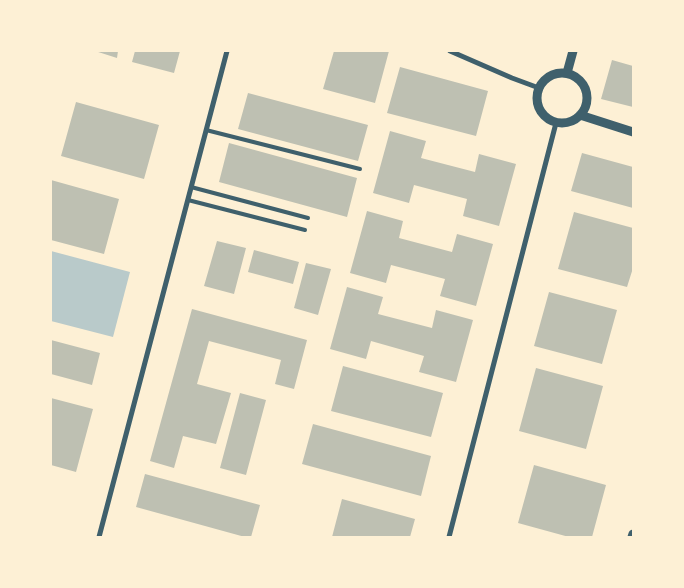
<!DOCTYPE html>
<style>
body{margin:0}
#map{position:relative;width:684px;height:588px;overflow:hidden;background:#fdf0d5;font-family:"Sofia Sans Condensed",sans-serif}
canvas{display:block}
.frame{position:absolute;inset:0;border:52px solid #fdf0d5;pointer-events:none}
</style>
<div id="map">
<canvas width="684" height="588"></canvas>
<div class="frame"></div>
</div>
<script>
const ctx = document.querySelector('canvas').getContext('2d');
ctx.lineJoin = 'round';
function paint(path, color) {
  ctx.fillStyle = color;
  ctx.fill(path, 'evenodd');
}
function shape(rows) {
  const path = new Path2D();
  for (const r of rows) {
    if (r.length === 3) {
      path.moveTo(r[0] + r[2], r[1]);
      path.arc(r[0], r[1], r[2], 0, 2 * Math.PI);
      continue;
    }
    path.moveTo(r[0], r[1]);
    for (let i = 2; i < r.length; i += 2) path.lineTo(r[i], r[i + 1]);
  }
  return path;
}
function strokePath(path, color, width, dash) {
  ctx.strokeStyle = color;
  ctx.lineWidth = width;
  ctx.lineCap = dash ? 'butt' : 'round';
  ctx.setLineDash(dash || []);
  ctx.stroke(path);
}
paint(shape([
 [51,251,130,272,113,337,51,321]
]), '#b9caca');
paint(shape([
 [95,51,118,51,117,58],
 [135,51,180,51,174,73,132,62],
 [334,51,389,51,375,103,323,89],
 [612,60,633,66,633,107,601,99],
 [400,67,488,91,476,136,387,113],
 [248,93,368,125,358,161,238,129],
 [76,102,159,125,144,179,61,156],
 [390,131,426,141,421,158,475,172,479,154,516,164,499,226,463,216,467,199,414,185,409,203,373,193],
 [229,143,357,178,347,217,219,182],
 [582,153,633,167,633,208,571,191],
 [51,180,119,199,104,254,51,240],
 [367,211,403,221,399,238,452,252,457,234,493,244,476,306,440,296,445,279,391,265,386,283,350,273],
 [574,212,633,228,633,268,627,287,558,269],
 [217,241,246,248,234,294,204,286],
 [254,250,299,262,293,284,248,272],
 [306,263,331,269,318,315,294,308],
 [347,287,383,297,378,314,432,328,436,310,473,320,456,382,419,372,424,356,371,341,366,359,330,349],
 [549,292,617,310,602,364,534,346],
 [192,309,307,340,294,389,275,384,281,360,209,341,197,384,231,393,216,444,183,436,174,468,150,461],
 [51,340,100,353,92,385,51,374],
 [343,366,443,393,431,437,331,411],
 [536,368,603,386,586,449,519,431],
 [240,393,266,400,246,475,220,468],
 [51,398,93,409,76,472,51,465],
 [313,424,431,456,421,496,302,464],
 [534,465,606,485,592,537,569,537,518,523],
 [145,474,260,505,251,537,245,537,136,507],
 [342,499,415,519,410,537,332,537]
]), '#bec0b2');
strokePath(shape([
 [206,130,360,169],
 [191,187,308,218],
 [188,200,305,230]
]), '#3f606c', 4);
strokePath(shape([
 [450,51,512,78,539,88],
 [99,537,227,51],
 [449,537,556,123]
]), '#3f606c', 5);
strokePath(shape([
 [567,73,573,51],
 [562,98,25],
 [580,115,633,132],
 [632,537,633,534]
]), '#3f606c', 9);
</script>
